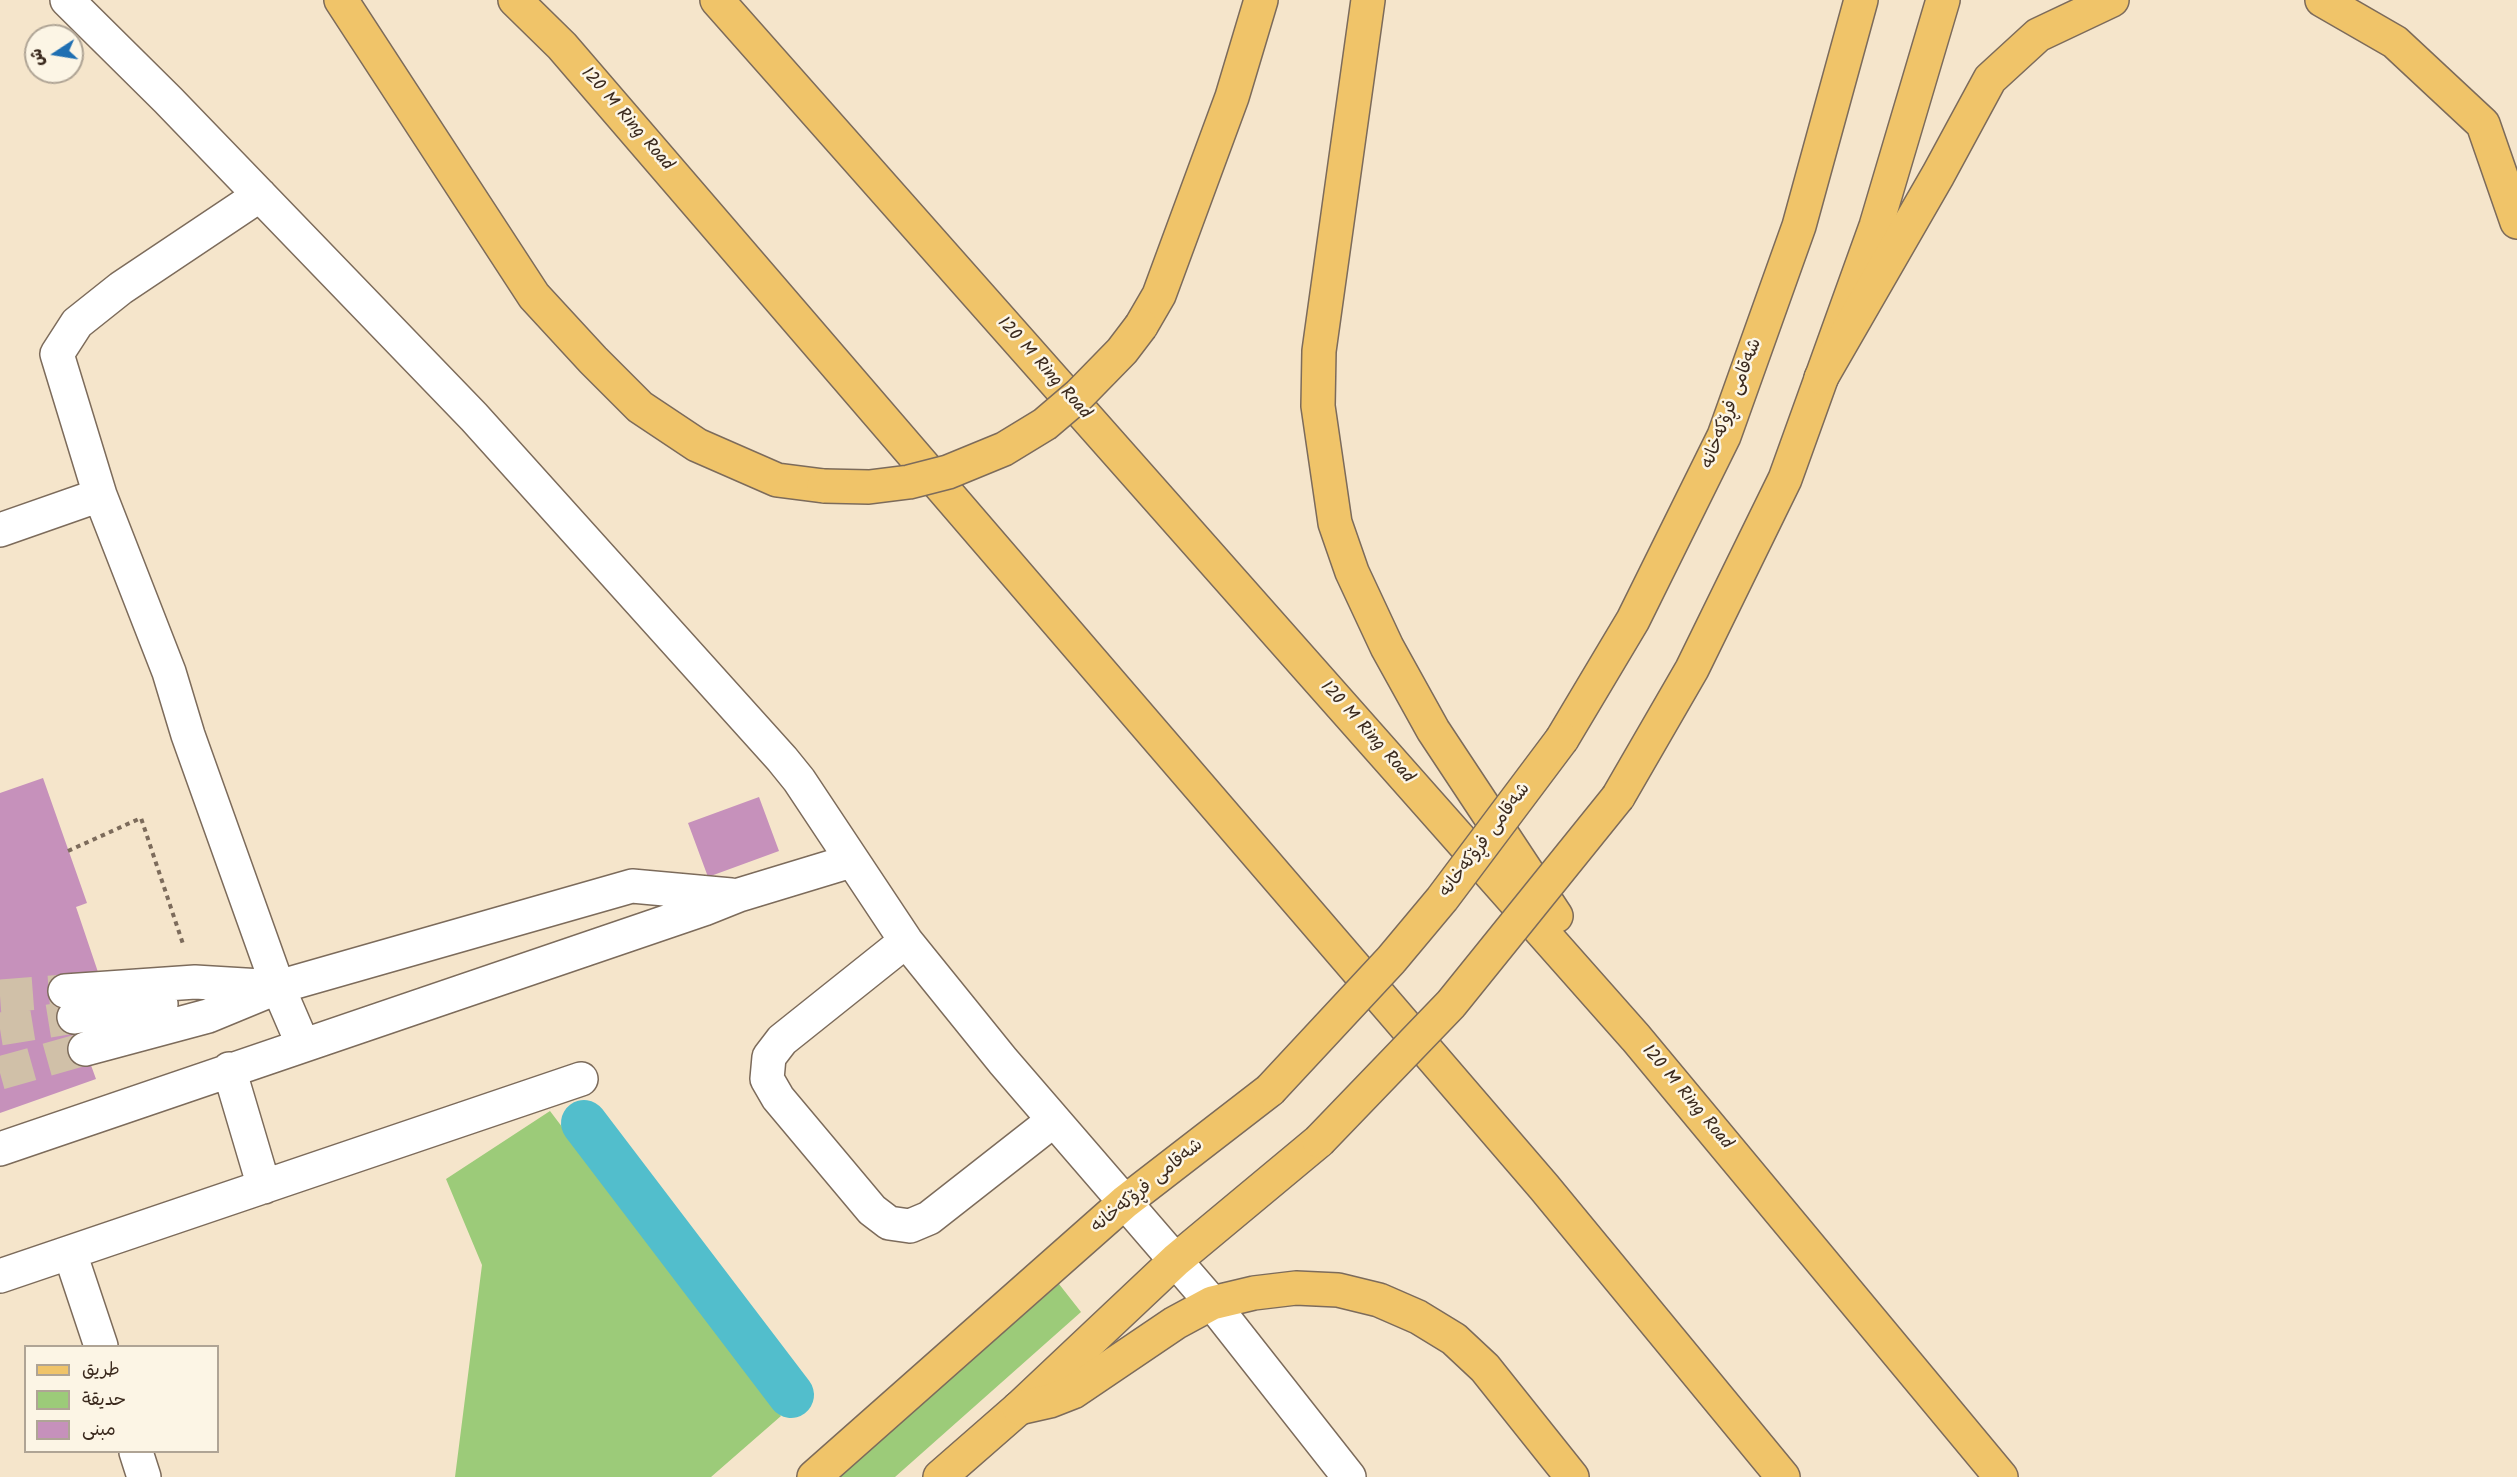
<!DOCTYPE html>
<meta charset="utf-8">
<style>
body{margin:0}
#map{position:relative;width:2517px;height:1477px;overflow:hidden;background:#f5e5cb;font-family:Kalam,"Playpen Sans Arabic",sans-serif}
canvas{display:block}
.legend{position:absolute;left:24px;top:1345px;width:195px;height:108px;box-sizing:border-box;background:#fcf5e5;border:2px solid #afa495;margin:0;padding:8px 10px;list-style:none;font-size:18px;color:#3b2a1e}
.legend li{display:flex;align-items:center;gap:12px;height:30px}
.legend b{width:30px;border:2px solid #afa495}
.north{position:absolute;left:24px;top:24px;width:60px;height:60px;box-sizing:border-box;background:#fcf5e5;border:2px solid #afa495;border-radius:50%;rotate:258deg;font-size:16px;font-weight:700;line-height:24px;text-align:center;color:#3b2a1e}
.north::after{content:'';display:block;margin:auto;width:21px;height:27px;background:#1f6fb2;clip-path:polygon(50% 0,100% 100%,50% 72%,0 100%)}
</style>
<div id="map">
<canvas width="2517" height="1477"></canvas>
<ul class="legend">
<li><b style="height:8px;background:#f0c469"></b>طريق</li>
<li><b style="height:16px;background:#9ccb79"></b>حديقة</li>
<li><b style="height:16px;background:#c691bb"></b>مبنى</li>
</ul>
<div class="north">ش</div>
</div>
<script>
const ctx = document.querySelector('canvas').getContext('2d');
ctx.lineJoin = 'round';
function paint(path, color) {
  ctx.fillStyle = color;
  ctx.fill(path, 'evenodd');
}
function shape(rows) {
  const path = new Path2D();
  for (const r of rows) {
    path.moveTo(r[0], r[1]);
    for (let i = 2; i < r.length; i += 2) path.lineTo(r[i], r[i + 1]);
  }
  return path;
}
function strokePath(path, color, width, dash) {
  ctx.strokeStyle = color;
  ctx.lineWidth = width;
  ctx.lineCap = dash ? 'butt' : 'round';
  ctx.setLineDash(dash || []);
  ctx.stroke(path);
}
function drawText(font, color, halo, rows, align = 'center') {
  ctx.font = font + ' Kalam,"Playpen Sans Arabic",sans-serif';
  ctx.lineWidth = 5;
  ctx.setLineDash([]);
  ctx.textBaseline = 'middle';
  ctx.strokeStyle = halo;
  ctx.fillStyle = color;
  for (const [text, x, y, turn = 0] of rows) {
    ctx.save();
    ctx.translate(x, y);
    ctx.rotate((+turn || 0) * Math.PI / 180);
    ctx.textAlign = isNaN(turn) ? turn : align;
    if (halo) ctx.strokeText(text, 0, 0);
    ctx.fillText(text, 0, 0);
    ctx.restore();
  }
}
paint(shape([
 [550,1111,781,1416,711,1477,455,1477,482,1265,446,1179],
 [1059,1284,1081,1312,895,1477,838,1477]
]), '#9ccb79');
strokePath(shape([
 [584,1123,791,1395]
]), '#52becc', 46);
paint(shape([
 [43,778,87,903,76,907,100,978,64,991,96,1079,0,1113,0,793],
 [759,797,779,851,708,877,688,823]
]), '#c691bb');
strokePath(shape([
 [0,996,65,991],
 [0,1029,74,1017],
 [0,1073,85,1049]
]), '#d0c0a8', 33, [33, 16]);
const minor = shape([
 [67,0,168,100,474,417,782,759,799,780,906,941,1003,1061,1212,1303,1349,1477],
 [260,195,121,288,77,323,57,354,100,495,169,672,188,735,278,987,303,1045],
 [0,530,100,495],
 [906,941,782,1040,769,1057,767,1079,778,1098,872,1210,889,1223,910,1226,929,1218,1054,1120],
 [65,991,195,982,278,987,632,886,731,895],
 [74,1017,161,1004],
 [85,1049,208,1016,271,990],
 [229,1069,264,1187],
 [0,1149,704,909,739,895,851,861],
 [70,1253,101,1346],
 [0,1276,581,1079],
 [136,1452,144,1477]
]);
const major = shape([
 [1562,739,1633,620,1724,436,1799,226,1861,0],
 [1618,797,1692,669,1785,479,1876,226,1943,0],
 [814,1477,1125,1202,1270,1090],
 [940,1477,1019,1408,1176,1260,1319,1141]
]);
const highway = shape([
 [341,0,534,296,593,360,640,407,697,445,777,480,824,486],
 [515,0,562,46,1544,1187,1783,1477],
 [717,0,1636,1038,2001,1477],
 [1368,0,1319,351,1318,406,1335,523,1352,572,1387,647,1433,730,1556,916],
 [2322,0,2395,42,2483,124,2517,222],
 [1141,326,1159,295,1232,97,1261,0],
 [1821,378,1938,175,1990,79,2038,35,2112,0],
 [1019,1408,1050,1401,1073,1392,1175,1323,1212,1303,1254,1293,1296,1288,1338,1290,1379,1300,1418,1317,1454,1339,1485,1368,1572,1477]
]);
strokePath(minor, '#7c6b5b', 36);
strokePath(major, '#7c6b5b', 36);
strokePath(highway, '#7c6b5b', 36);
strokePath(shape([
 [68,851,141,818,183,944]
]), '#7c6b5b', 4, [4.5, 4.5]);
strokePath(minor, '#fff', 33);
strokePath(major, '#f0c469', 33);
strokePath(highway, '#f0c469', 33);
const majorBridge = shape([
 [1270,1090,1391,960,1442,899,1562,739],
 [1319,1141,1451,1004,1618,797]
]);
const highwayBridge = shape([
 [824,486,869,487,909,482,948,472,1004,449,1045,424,1079,395,1122,351,1141,326]
]);
strokePath(majorBridge, '#7c6b5b', 36, []);
strokePath(highwayBridge, '#7c6b5b', 36, []);
strokePath(majorBridge, '#f0c469', 33);
strokePath(highwayBridge, '#f0c469', 33);
drawText('18px', '#3b2a1e', '#fcf5e5', [
 ["120 M Ring Road",626,120,49],
 ["120 M Ring Road",1043,369,48],
 ["شەقامی فڕۆکەخانە",1733,404,-69],
 ["120 M Ring Road",1366,733,48],
 ["شەقامی فڕۆکەخانە",1486,841,-53],
 ["120 M Ring Road",1686,1098,50],
 ["شەقامی فڕۆکەخانە",1148,1187,-39]
]);
</script>
